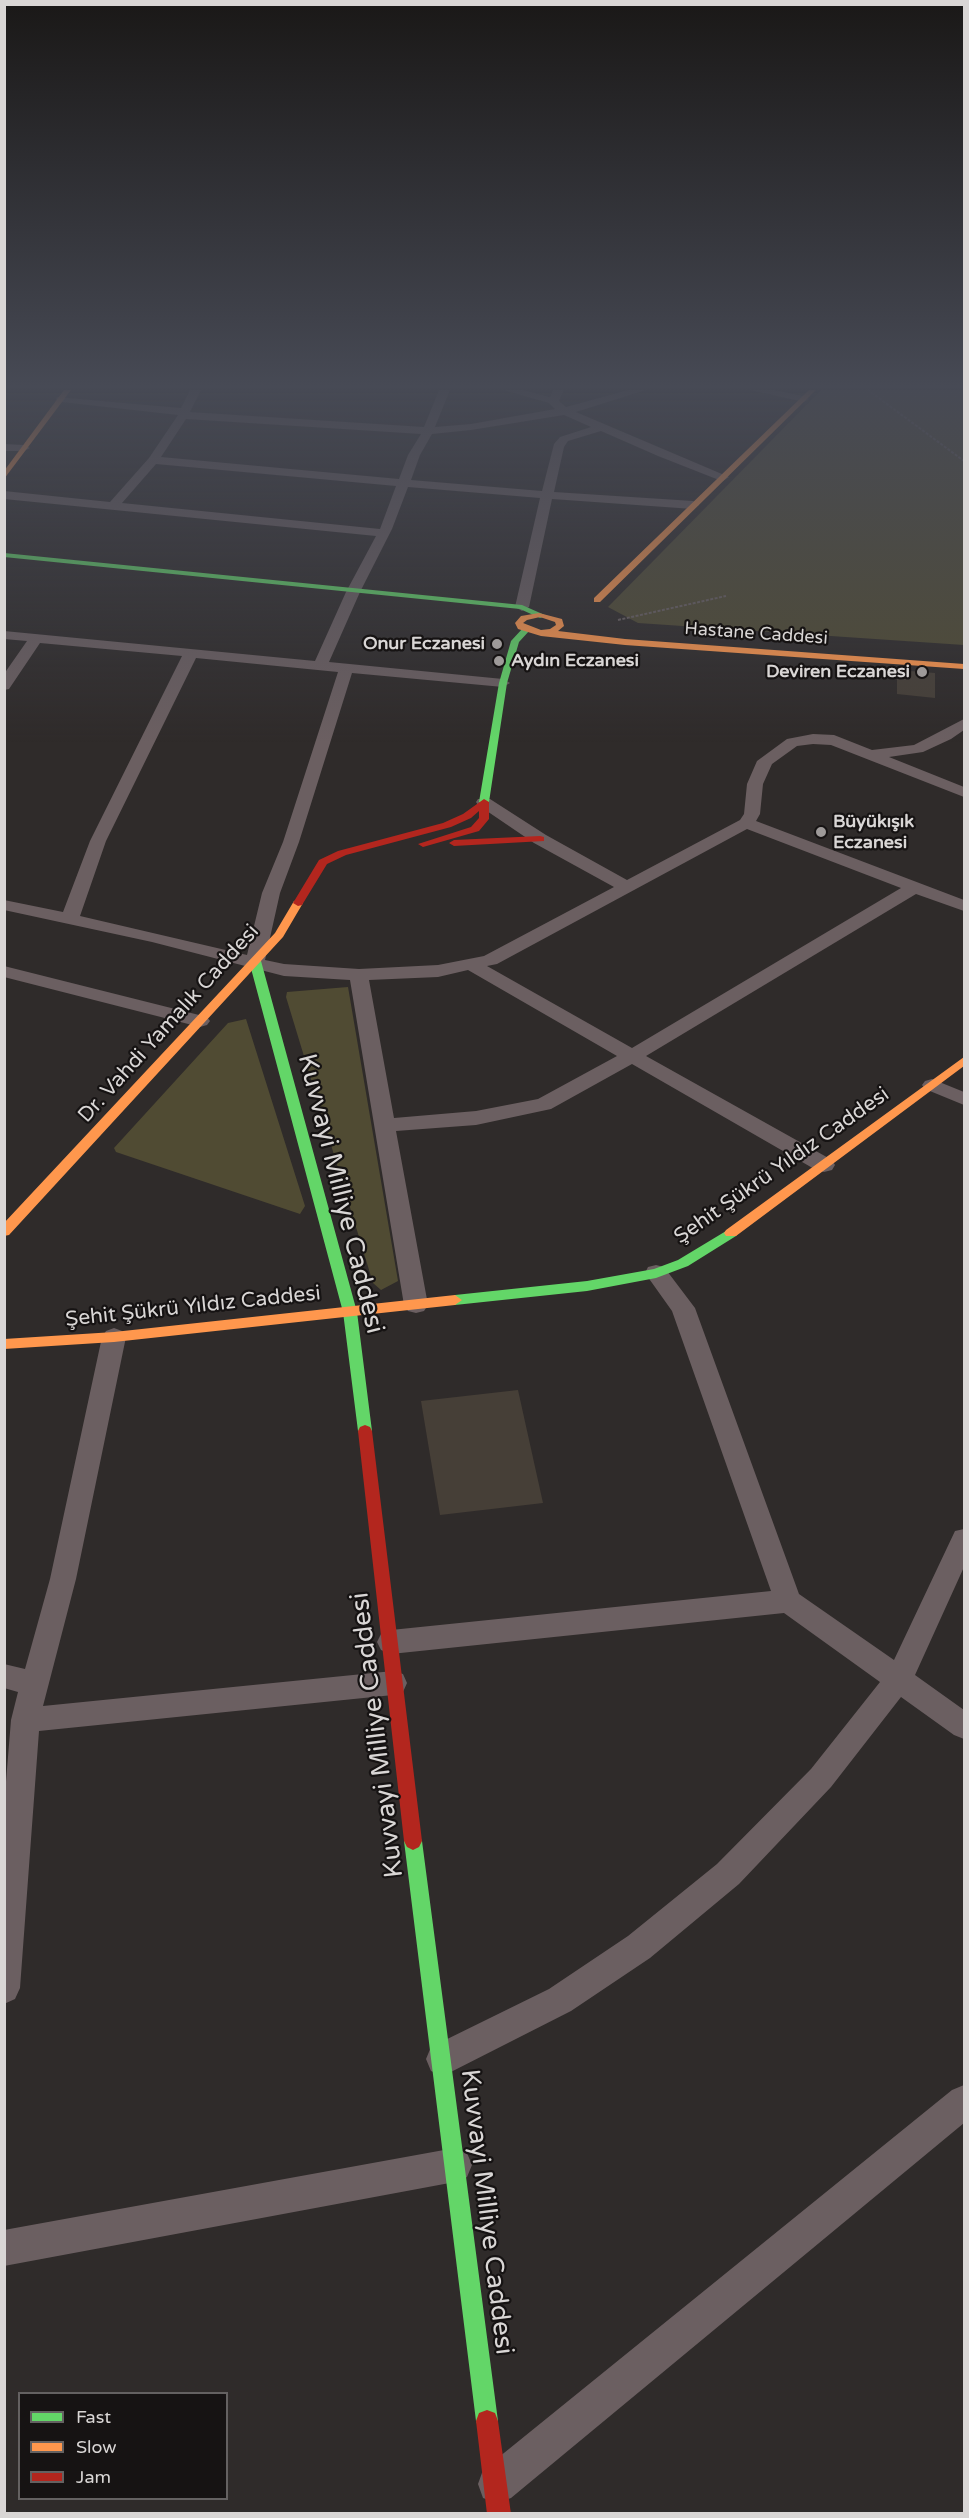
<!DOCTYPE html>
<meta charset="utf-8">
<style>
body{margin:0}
#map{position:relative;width:969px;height:2518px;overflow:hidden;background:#2f2b2a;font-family:"Varela Round",sans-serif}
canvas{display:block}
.frame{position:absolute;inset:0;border:6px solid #d9d6d5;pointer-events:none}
.legend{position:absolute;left:18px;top:2392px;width:210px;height:108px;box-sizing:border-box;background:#161313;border:2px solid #646161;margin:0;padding:8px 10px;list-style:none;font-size:18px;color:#d9d6d5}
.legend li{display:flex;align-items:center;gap:12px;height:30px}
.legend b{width:30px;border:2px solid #646161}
</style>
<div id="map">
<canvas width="969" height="2518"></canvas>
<div class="frame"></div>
<ul class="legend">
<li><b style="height:8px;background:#63d668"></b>Fast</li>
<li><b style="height:8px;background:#ff974d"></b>Slow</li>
<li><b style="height:8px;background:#b3261e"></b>Jam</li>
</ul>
</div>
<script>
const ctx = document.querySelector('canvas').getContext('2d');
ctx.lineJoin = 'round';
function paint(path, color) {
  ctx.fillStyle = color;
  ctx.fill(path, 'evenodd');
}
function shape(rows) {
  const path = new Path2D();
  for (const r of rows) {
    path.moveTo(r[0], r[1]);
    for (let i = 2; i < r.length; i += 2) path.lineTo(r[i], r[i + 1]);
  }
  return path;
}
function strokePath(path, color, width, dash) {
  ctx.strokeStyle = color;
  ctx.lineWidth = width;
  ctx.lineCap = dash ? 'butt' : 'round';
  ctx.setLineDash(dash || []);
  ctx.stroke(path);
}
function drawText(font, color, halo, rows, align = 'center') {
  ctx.font = font + ' "Varela Round",sans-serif';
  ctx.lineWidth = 4.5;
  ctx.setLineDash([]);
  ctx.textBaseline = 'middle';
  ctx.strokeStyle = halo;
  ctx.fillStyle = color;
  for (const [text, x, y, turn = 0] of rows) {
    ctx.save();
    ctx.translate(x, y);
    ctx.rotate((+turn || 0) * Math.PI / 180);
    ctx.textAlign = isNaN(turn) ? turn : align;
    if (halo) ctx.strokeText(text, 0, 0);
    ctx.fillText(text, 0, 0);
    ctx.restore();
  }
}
paint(shape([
 [821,390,964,390,964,645,638,623,608,607],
 [348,987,398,1281,381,1290,373,1283,286,997,287,992],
 [246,1019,305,1206,300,1214,116,1152,114,1148,228,1023]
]), '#504b33');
paint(shape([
 [897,670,935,673,935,698,897,694],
 [518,1390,543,1503,440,1515,421,1401]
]), '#463f37');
strokePath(shape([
 [868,390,964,461],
 [618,620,726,596]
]), '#6a6162', 2, [3, 1.5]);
paint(shape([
 [190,390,201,390,190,412,424,427,439,390,450,390,435,427,471,424,555,409,549,403,503,390,523,390,550,397,553,390,564,390,559,401,566,407,628,390,646,390,576,412,729,477,723,481,719,480,658,456,601,431,568,441,564,447,554,492,693,501,699,505,693,509,552,499,529,607,522,611,515,607,540,498,408,487,392,529,360,592,329,662,503,679,510,683,503,687,352,673,299,842,280,893,265,960,284,964,359,969,438,965,484,956,614,887,534,843,478,805,476,802,478,799,490,799,546,835,627,880,740,820,744,814,747,784,757,761,787,739,813,734,834,735,872,750,914,745,964,719,964,730,951,739,923,752,889,757,964,787,964,797,831,745,813,744,797,746,772,764,763,784,760,814,756,821,964,900,964,911,916,894,646,1056,832,1160,835,1165,832,1170,824,1172,816,1170,632,1064,551,1109,476,1125,396,1131,428,1305,424,1311,416,1313,408,1311,404,1305,350,980,284,976,152,942,4,910,4,900,63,912,90,841,182,656,40,643,9,689,4,690,4,674,27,641,4,639,4,631,315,661,346,592,376,536,4,499,4,491,110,502,149,458,178,415,61,402,56,399,57,397,181,408,190,390],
 [564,415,591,427,560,437,554,444,542,491,411,480,420,455,432,434,471,430,564,415],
 [186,419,421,434,408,455,399,479,161,457,186,419],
 [156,464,396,486,380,529,122,503,156,464],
 [196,658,338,672,283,842,262,893,247,955,80,916,106,841,196,658],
 [747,829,901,888,632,1048,487,966,497,964,747,829],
 [468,970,617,1056,538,1099,476,1111,394,1118,369,980,438,977,468,970],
 [750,390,774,390,804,396,809,399,804,402,750,390],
 [4,444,24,445,30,448,24,451,4,451,4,444],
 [4,966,207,1017,210,1021,207,1025,200,1027,4,977,4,966],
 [932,1079,964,1092,964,1105,925,1089,922,1085,925,1081,932,1079],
 [656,1265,664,1267,695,1308,799,1594,894,1660,955,1531,964,1529,964,1567,915,1675,964,1710,964,1739,954,1735,901,1697,831,1787,739,1884,650,1958,571,2011,443,2076,431,2071,426,2059,431,2047,549,1989,628,1936,717,1864,811,1769,880,1682,784,1613,391,1654,381,1650,377,1642,381,1634,391,1630,771,1591,672,1311,645,1273,648,1267,656,1265],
 [114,1328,122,1331,126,1337,76,1579,43,1706,393,1671,403,1674,407,1683,403,1692,393,1695,39,1731,20,1988,15,1999,4,2004,4,1806,11,1720,18,1692,4,1688,4,1664,25,1669,50,1579,102,1337,106,1331,114,1328],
 [964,2085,964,2123,511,2498,497,2503,483,2498,478,2484,483,2470,952,2090,964,2085],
 [455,2148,467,2153,472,2165,467,2177,455,2182,4,2266,4,2230,455,2148]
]), '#6b5f61');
paint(shape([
 [4,553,522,605,547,616,540,618,520,609,4,557,4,553],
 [523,628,530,630,519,642,507,683,489,802,484,805,479,802,499,683,511,641,523,628],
 [255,958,261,961,357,1312,372,1431,370,1435,365,1437,360,1435,358,1431,343,1312,249,961,255,958],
 [731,1228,736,1230,738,1233,736,1236,688,1266,656,1278,587,1291,455,1305,448,1300,455,1295,587,1281,654,1269,678,1260,731,1228],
 [413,1832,419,1835,422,1841,498,2421,495,2429,487,2432,479,2429,476,2421,404,1841,407,1835,413,1832]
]), '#63d668');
paint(shape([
 [64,390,71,390,4,479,4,471,64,390],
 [809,390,816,390,600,602,594,602,594,598,809,390],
 [539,613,562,619,564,626,558,631,625,639,964,664,964,669,625,645,541,636,518,629,515,623,521,616,539,613],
 [540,617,555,622,556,625,550,629,541,630,523,623,527,620,540,617],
 [298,900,303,903,283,937,9,1235,4,1236,4,1223,275,933,294,901,298,900],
 [964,1057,964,1066,736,1236,726,1236,724,1233,726,1230,964,1057],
 [455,1295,462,1300,455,1305,114,1342,4,1349,4,1339,114,1332,455,1295]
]), '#ff974d');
paint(shape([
 [484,799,489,802,489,819,479,831,423,847,418,844,471,827,479,818,479,811,471,818,451,827,346,855,327,864,302,905,298,906,293,903,319,860,338,851,443,823,463,814,484,799],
 [540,836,544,837,544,841,454,846,449,843,454,840,540,836],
 [365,1425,370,1427,372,1431,422,1841,419,1847,413,1850,407,1847,404,1841,358,1431,360,1427,365,1425],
 [487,2410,495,2413,498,2421,511,2514,487,2514,476,2421,479,2413,487,2410]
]), '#b3261e');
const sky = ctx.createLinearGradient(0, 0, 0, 743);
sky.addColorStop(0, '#1a1817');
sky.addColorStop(0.52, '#474a55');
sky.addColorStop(1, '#474a5500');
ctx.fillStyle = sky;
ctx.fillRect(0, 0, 969, 743);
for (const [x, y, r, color] of [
 [497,644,6,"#9e9a99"],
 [499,661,6,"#9e9a99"],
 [922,672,6,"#9e9a99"],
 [821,832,6,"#9e9a99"]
]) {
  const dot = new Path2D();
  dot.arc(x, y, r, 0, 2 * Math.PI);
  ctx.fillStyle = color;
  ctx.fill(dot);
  strokePath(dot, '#161313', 2);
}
drawText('18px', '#d9d6d5', '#161313', [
 ["Hastane Caddesi",756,634,4]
]);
drawText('bold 18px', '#d9d6d5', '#161313', [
 ["Onur Eczanesi",485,644],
 ["Aydın Eczanesi",511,661,"left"],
 ["Deviren Eczanesi",910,672],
 ["Büyükışık",833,822,"left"],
 ["Eczanesi",833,843,"left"]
], 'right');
drawText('21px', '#d9d6d5', '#161313', [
 ["Dr. Vahdi Yamalık Caddesi",169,1024,-48],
 ["Şehit Şükrü Yıldız Caddesi",782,1166,-35],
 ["Şehit Şükrü Yıldız Caddesi",193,1307,-6]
]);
drawText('26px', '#d9d6d5', '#161313', [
 ["Kuvvayi Milliye Caddesi",340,1194,76],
 ["Kuvvayi Milliye Caddesi",378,1735,-97],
 ["Kuvvayi Milliye Caddesi",486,2212,83]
]);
</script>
